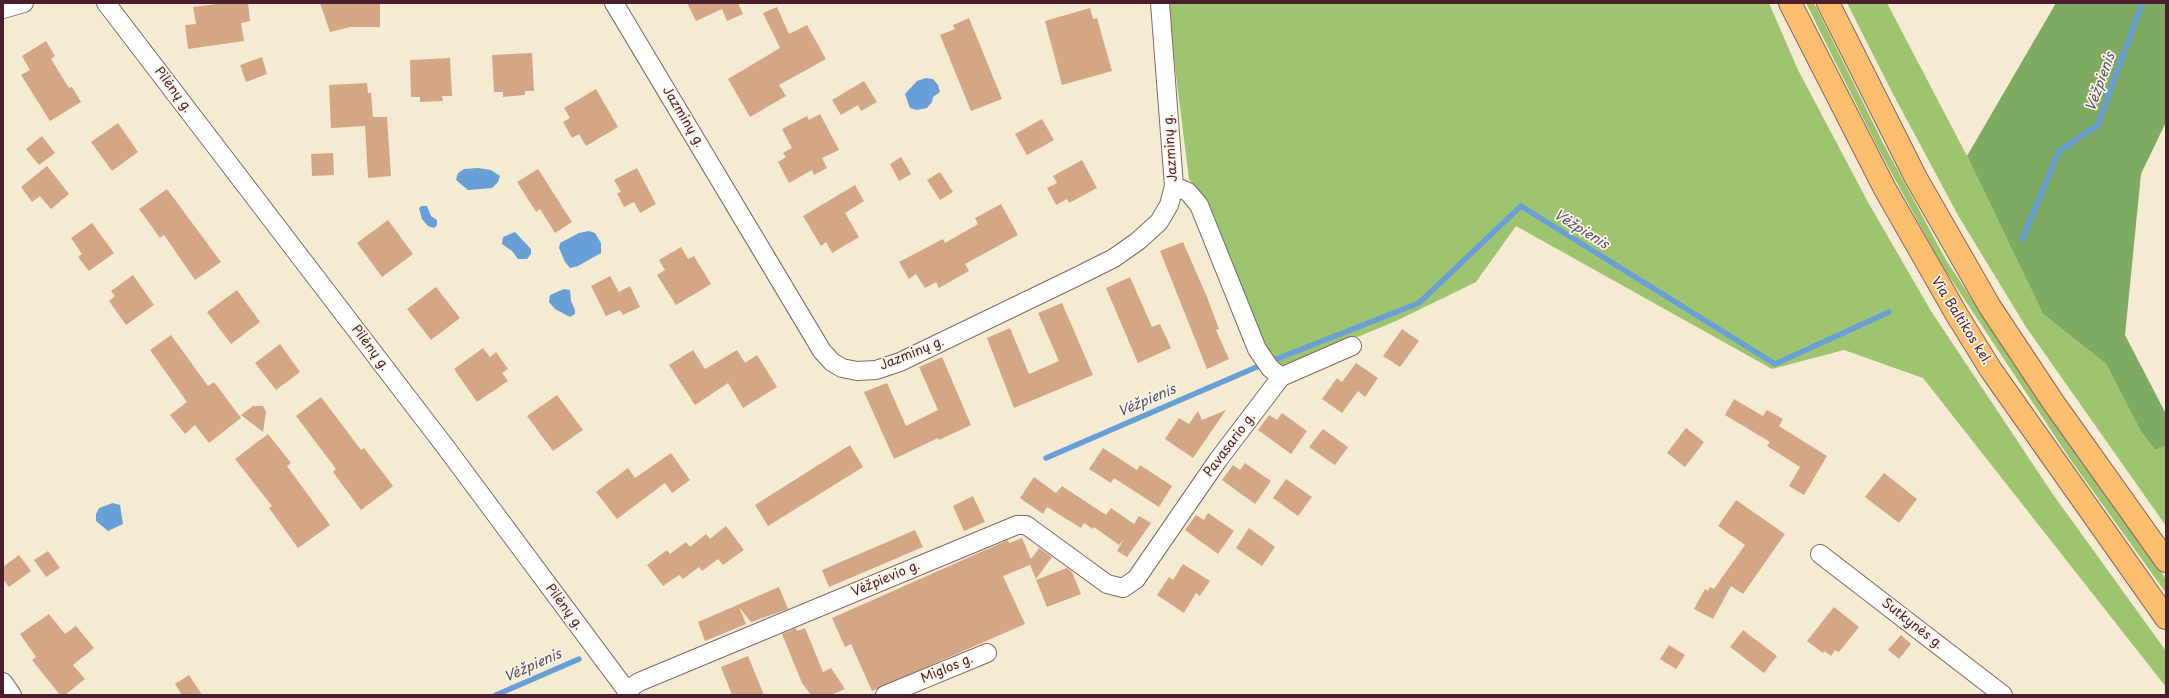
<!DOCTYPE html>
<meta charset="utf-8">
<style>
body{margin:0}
#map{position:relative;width:2169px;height:698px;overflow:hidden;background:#f4ebd2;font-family:"Playpen Sans",sans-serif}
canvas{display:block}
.frame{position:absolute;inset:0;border:4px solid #4a1f2b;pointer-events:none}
</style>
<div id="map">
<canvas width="2169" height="698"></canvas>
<div class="frame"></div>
</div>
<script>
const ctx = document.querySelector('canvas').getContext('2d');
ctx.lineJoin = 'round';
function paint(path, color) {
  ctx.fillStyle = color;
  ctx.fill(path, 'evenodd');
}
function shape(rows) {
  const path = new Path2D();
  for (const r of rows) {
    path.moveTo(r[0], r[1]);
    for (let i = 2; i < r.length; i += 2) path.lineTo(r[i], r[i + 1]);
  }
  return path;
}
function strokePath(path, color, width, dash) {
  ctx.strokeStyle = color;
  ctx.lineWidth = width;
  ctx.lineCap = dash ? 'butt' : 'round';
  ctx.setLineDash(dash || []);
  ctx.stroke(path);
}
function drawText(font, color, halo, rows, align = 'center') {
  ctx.font = font + ' "Playpen Sans",sans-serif';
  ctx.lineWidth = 3.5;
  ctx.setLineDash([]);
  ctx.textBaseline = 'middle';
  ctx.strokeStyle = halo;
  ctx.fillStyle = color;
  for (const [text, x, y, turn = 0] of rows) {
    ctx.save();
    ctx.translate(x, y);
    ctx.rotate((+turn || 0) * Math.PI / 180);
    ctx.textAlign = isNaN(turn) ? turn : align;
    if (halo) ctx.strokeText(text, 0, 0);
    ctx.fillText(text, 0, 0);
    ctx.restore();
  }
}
paint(shape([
 [1167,3,1769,3,1798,70,1869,204,1931,311,2052,493,2166,651,2166,687,1923,378,1844,350,1772,369,1516,226,1476,282,1396,321,1280,369,1267,351,1209,204,1189,179],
 [1806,3,1814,3,1883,143,1946,260,2046,412,2166,579,2166,593,2070,459,1941,264,1878,148],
 [1847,3,1887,3,1967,156,2043,314,2106,364,2140,430,2155,450,2166,446,2166,526,2026,327,1959,217,1893,94]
]), '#9fc46f');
paint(shape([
 [2056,3,2166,3,2166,122,2141,174,2125,335,2166,414,2166,446,2155,450,2140,430,2106,364,2043,314,1967,156]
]), '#7faa62');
paint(shape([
 [926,78,933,79,938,85,940,92,933,97,932,102,927,108,917,110,910,108,905,94,917,81],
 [478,168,491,170,500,176,498,182,492,188,468,190,456,180,458,173,464,169],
 [422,206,427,206,431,216,437,220,437,225,434,228,428,226,422,219,419,208],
 [589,231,595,233,601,243,601,253,578,266,570,268,565,262,559,248,560,243,579,233],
 [515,232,531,249,531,254,527,259,518,259,512,251,502,244,503,237],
 [564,289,570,290,571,301,575,310,575,314,570,317,555,309,549,302,550,295],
 [113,503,120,505,123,524,108,531,96,521,96,514,99,508]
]), '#689fd6');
strokePath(shape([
 [2022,240,2059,151,2098,125,2142,3],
 [1274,360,1419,303,1521,206,1775,364,1889,312],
 [1046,458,1259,366],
 [496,695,579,659]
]), '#689fd6', 5.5);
paint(shape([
 [224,3,248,3,250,21,241,23,244,41,188,49,185,25,196,24,193,7],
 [320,3,380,3,380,27,350,27,330,32],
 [687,3,738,3,743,14,727,21,722,9,696,21],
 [777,7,789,34,807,25,826,59,779,85,786,96,750,117,728,79,780,48,763,13],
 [1090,8,1093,19,1097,18,1112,71,1062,85,1045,21],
 [969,18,1002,99,971,111,940,35,955,29,953,25],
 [46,41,55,56,51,59,69,88,72,87,81,102,50,121,21,75,30,70,22,56],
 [532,53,534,91,525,91,525,95,503,97,503,92,494,92,492,55],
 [262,57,267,74,246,82,240,65],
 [450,58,452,96,442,96,443,101,420,102,420,97,411,97,410,60],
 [864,81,877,102,861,111,858,105,841,115,832,100],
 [367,83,368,93,371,93,373,117,387,117,391,176,368,178,365,126,331,128,329,85],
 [596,89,618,127,586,146,579,134,572,138,563,122,570,118,564,108],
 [820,114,839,150,822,158,827,168,814,175,812,170,789,183,778,162,786,157,783,153,792,148,782,129,807,116,809,120],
 [1042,119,1054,140,1027,155,1015,134],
 [118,123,138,152,112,171,91,142],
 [42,136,55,153,39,165,26,149],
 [333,153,334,175,312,176,311,154],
 [901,157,911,174,899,181,890,164],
 [1082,160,1097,188,1069,203,1067,199,1056,205,1047,188,1057,183,1053,176],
 [47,166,69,194,51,209,40,196,32,202,21,187],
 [637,168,656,204,640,213,634,202,624,207,617,193,621,192,614,180],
 [538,169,572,222,555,233,540,209,536,212,517,182],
 [940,172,953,192,940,200,927,180],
 [855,185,864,201,845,213,859,237,832,253,826,242,821,246,803,216],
 [167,189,221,262,195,280,164,235,160,238,139,209],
 [1001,204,1018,235,965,264,969,271,939,288,936,282,925,288,916,274,909,279,899,262,943,239,945,243,978,224,975,218],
 [388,220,413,254,382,277,357,243],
 [92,223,114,253,89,271,78,257,82,254,71,238],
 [1183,242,1207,297,1219,329,1216,330,1229,359,1207,369,1160,251],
 [681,247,688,259,694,256,711,284,676,305,657,275,665,270,659,260],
 [133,275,154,305,126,325,109,301,115,296,111,291],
 [610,276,619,292,630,286,640,307,623,315,620,310,606,316,591,286],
 [1130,277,1152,327,1160,324,1171,348,1138,363,1106,288],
 [436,287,460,318,431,340,407,309],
 [237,290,260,322,231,344,207,312],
 [1062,303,1093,375,1014,408,987,338,1010,328,1029,374,1059,361,1038,313],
 [1402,329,1419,341,1400,367,1383,356],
 [171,335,208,386,214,382,241,418,209,443,195,425,185,434,170,415,187,402,150,350],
 [280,344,300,372,276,390,255,363],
 [483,348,490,357,496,352,508,369,502,373,508,381,477,402,454,369],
 [693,350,705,369,737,350,745,363,757,355,777,387,743,408,728,383,695,405,669,365],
 [942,357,971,425,939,440,938,438,894,459,864,392,887,383,906,426,938,410,919,367],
 [1356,363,1378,378,1365,397,1358,391,1342,413,1322,399,1337,378,1342,382],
 [557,395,583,430,553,451,527,416],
 [321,397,361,450,364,448,393,486,361,510,333,472,336,469,296,416],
 [1734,399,1763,416,1767,410,1783,419,1779,426,1827,456,1804,495,1789,486,1800,467,1767,446,1770,442,1725,415],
 [253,406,263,406,266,412,263,432,241,415],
 [1226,410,1193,458,1165,439,1179,418,1189,424,1198,411,1202,420],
 [1282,413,1307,431,1291,454,1258,430,1269,415,1277,420],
 [1686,428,1704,442,1685,467,1667,453],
 [1323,429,1348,447,1335,465,1309,447],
 [268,434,291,463,287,466,330,525,298,548,269,508,272,506,235,459],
 [850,445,863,467,768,526,755,505],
 [1103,448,1137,470,1140,465,1172,486,1159,507,1114,478,1111,483,1089,469],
 [671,453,690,480,672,493,665,483,617,519,596,492,628,468,635,478],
 [1245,463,1271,481,1255,504,1222,480,1233,465,1240,470],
 [1884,473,1917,499,1899,523,1865,497],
 [1034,477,1056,493,1062,486,1106,515,1111,508,1134,524,1139,516,1151,523,1127,557,1117,551,1124,539,1119,545,1094,527,1093,529,1084,523,1081,528,1047,507,1043,514,1020,498],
 [1286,479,1312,497,1298,516,1273,498],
 [973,496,985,522,964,531,953,506],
 [1736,500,1785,534,1743,594,1731,586,1713,619,1694,609,1705,589,1708,591,1710,587,1714,589,1745,545,1718,526],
 [1208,513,1234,531,1218,554,1185,530,1196,515,1204,520],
 [726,526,744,550,723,565,718,559,702,571,699,567,683,579,679,575,663,586,647,565,667,550,670,554,686,542,690,547,706,534,710,539],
 [1249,528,1275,547,1262,566,1236,548],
 [915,530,923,547,829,587,822,570],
 [1022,538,1031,559,1039,548,1052,557,1036,579,1030,565,1003,576,1025,624,872,691,851,644,845,647,832,618,1008,540,1009,543],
 [48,551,60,568,46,577,34,560],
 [19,555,31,571,9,587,3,579,3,567],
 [1183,564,1210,581,1200,596,1196,593,1184,613,1157,595,1169,577,1173,580],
 [1067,568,1072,572,1081,594,1047,607,1036,580],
 [779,587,788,609,751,622,739,607,746,624,705,641,698,622],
 [1834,607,1859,627,1839,652,1835,650,1831,656,1824,651,1823,653,1807,641],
 [49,614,65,634,76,626,94,648,73,665,85,679,65,695,60,695,32,660,36,657,20,634],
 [796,628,797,631,805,628,823,672,831,668,845,689,831,695,811,695,802,683,782,634],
 [1743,630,1777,656,1764,673,1730,647],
 [1901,635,1911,644,1899,659,1888,650],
 [1669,645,1685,655,1676,669,1660,659],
 [748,656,764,695,732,695,721,667],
 [189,675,202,695,182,695,175,684]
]), '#d3a785');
const street = shape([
 [106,3,447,449,630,695],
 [614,3,822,351,832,362,842,368,857,371,876,370,900,362,1076,277,1114,258,1138,241,1159,222,1169,205,1174,186,1160,3],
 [3,9,24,3],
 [1174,186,1188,192,1199,205,1257,349,1270,368,1281,377],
 [1820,554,2003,695],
 [3,682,12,695],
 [627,690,639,682,1017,525,1026,525,1107,584,1123,588,1136,579,1218,460,1281,377,1352,346],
 [885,695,987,653]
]);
const highway = shape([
 [1790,3,1885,189,1957,315,1991,370,2166,618],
 [1828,3,1916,178,1990,307,2053,402,2166,561]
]);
strokePath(street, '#866665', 20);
strokePath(highway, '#866665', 24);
strokePath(street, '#fff', 18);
strokePath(highway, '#fbbe6e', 22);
drawText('13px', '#4a1f2b', '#fcf5e5', [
 ["Pilėnų g.",173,90,53],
 ["Jazminų g.",683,117,59],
 ["Jazminų g.",1171,148,-94],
 ["Via Baltikos kel.",1961,321,58],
 ["Pilėnų g.",370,348,53],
 ["Jazminų g.",912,354,-22],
 ["Pavasario g.",1230,445,-53],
 ["Vėžpievio g.",886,579,-23],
 ["Pilėnų g.",564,607,53],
 ["Sutkynės g.",1912,624,38],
 ["Miglos g.",947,669,-23]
]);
drawText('italic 14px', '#56526f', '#fcf5e5', [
 ["Vėžpienis",2101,82,-70],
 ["Vėžpienis",1581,230,32],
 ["Vėžpienis",1147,401,-23],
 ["Vėžpienis",533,666,-24]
]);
</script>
